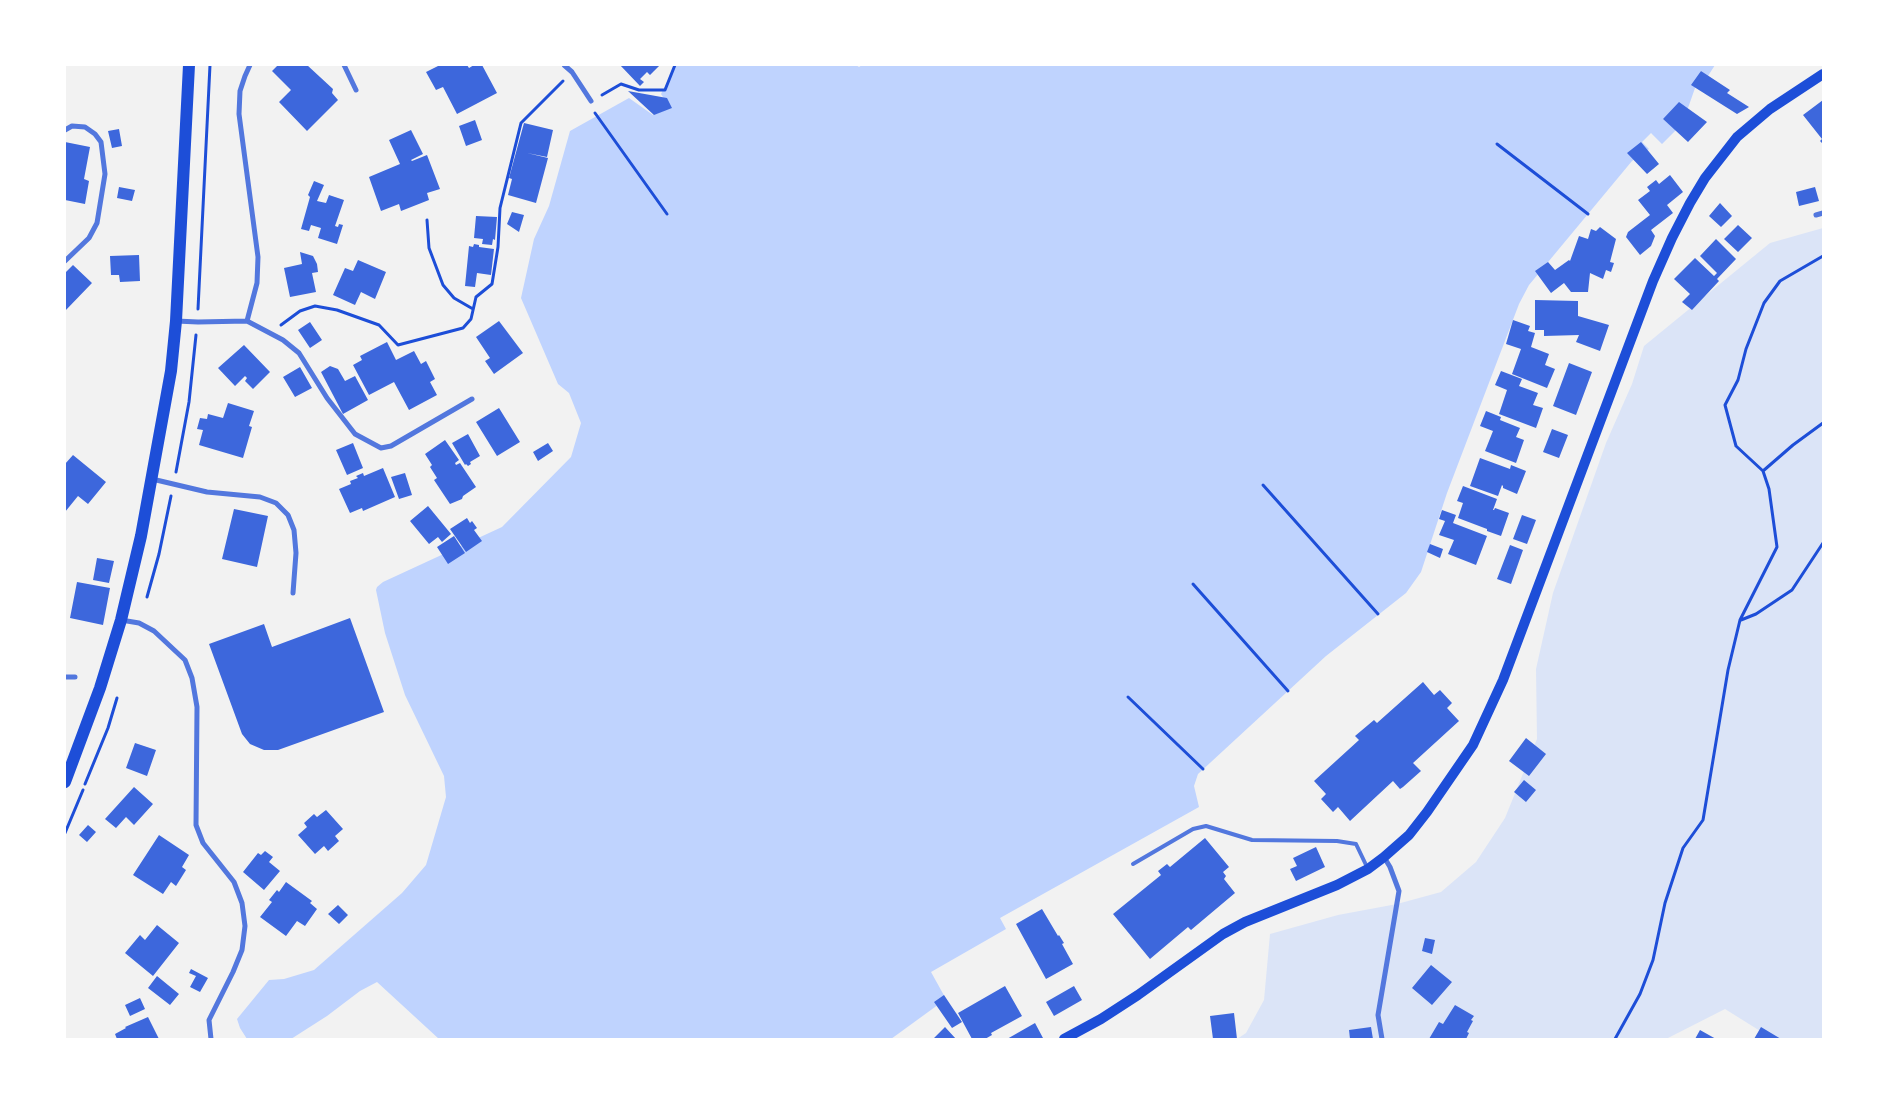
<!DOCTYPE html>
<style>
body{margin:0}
#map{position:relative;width:1888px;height:1104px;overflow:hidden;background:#f2f2f2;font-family:"Playfair Display",serif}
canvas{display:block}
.frame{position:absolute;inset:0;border:66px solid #fff;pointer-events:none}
</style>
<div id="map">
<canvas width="1888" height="1104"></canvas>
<div class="frame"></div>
</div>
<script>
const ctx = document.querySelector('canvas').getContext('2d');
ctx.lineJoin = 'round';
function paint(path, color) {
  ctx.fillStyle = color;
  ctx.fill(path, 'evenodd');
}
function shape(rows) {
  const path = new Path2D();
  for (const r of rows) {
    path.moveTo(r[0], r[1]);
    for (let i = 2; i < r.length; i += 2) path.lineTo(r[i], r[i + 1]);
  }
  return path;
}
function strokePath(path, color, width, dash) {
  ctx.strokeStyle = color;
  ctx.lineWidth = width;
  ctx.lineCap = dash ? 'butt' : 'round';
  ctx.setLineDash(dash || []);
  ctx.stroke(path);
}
paint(shape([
 [1823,228,1823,1039,1773,1039,1725,1009,1666,1039,1237,1039,1246,1033,1264,1000,1270,934,1338,915,1397,904,1441,892,1476,862,1505,818,1537,739,1536,669,1553,593,1606,443,1632,384,1644,346,1770,243]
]), '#dbe4f7');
paint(shape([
 [676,65,856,65,859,67,862,65,1715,65,1708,76,1701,71,1688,108,1663,119,1676,130,1662,144,1651,133,1642,142,1649,149,1632,161,1529,285,1519,304,1447,493,1421,572,1406,593,1326,656,1198,774,1194,786,1199,807,1000,918,1006,929,931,972,946,999,891,1039,439,1039,377,982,360,991,327,1016,291,1039,247,1039,240,1028,237,1019,269,980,284,979,314,970,402,893,426,865,446,797,444,776,405,695,385,633,376,590,377,587,383,582,502,527,571,457,581,423,569,393,558,384,521,298,534,239,549,206,570,131,629,98,653,115,670,108,661,94]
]), '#bfd3fe');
paint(shape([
 [278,65,307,65,333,89,332,93,338,100,307,131,279,102,291,90,272,71],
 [440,65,467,65,469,68,474,65,482,65,497,93,457,114,443,87,436,90,426,72],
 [620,65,660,65,650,75,647,72,640,79,644,82,640,86],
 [1701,71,1730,90,1727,93,1749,107,1737,114,1691,85],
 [628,91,667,98,672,108,654,115],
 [1823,100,1823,144,1820,141,1822,139,1803,115],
 [1679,102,1707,122,1688,142,1663,119],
 [475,120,482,140,466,146,459,126],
 [524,123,553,130,547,157,527,153,548,158,536,203,508,195,512,179,509,178],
 [119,129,122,146,112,148,108,131],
 [411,130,423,154,411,160,412,161,427,155,440,189,427,193,429,200,401,211,399,204,381,211,369,177,400,164,389,140],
 [65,142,90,147,84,179,89,181,85,204,65,200],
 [1641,142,1659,164,1647,174,1627,153],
 [1670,175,1683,192,1667,205,1673,213,1651,230,1655,236,1651,246,1640,255,1626,237,1628,232,1650,215,1638,200,1650,191,1647,187,1656,180,1659,184],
 [314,181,324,185,317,201,326,203,329,195,344,200,335,226,338,227,339,224,343,225,337,244,318,238,321,228,311,225,309,231,301,229,310,197,308,195],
 [119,187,135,190,132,201,117,198],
 [1815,187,1819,201,1799,206,1796,192],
 [1720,203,1732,216,1721,227,1709,216],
 [512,212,524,215,519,232,507,224],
 [476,216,497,217,495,240,493,239,492,245,482,244,483,239,474,238],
 [1738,225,1752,238,1738,252,1724,239],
 [1600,227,1616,239,1610,262,1614,263,1611,272,1606,270,1603,279,1590,273,1588,292,1571,292,1564,283,1551,293,1535,271,1548,262,1555,270,1569,260,1570,261,1579,236,1588,239,1591,229,1596,231],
 [1716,239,1736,259,1717,279,1719,281,1692,310,1682,302,1690,294,1674,279,1695,258,1714,276,1717,273,1700,256],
 [474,244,479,245,479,247,494,249,491,275,477,273,475,287,465,286,469,246,473,247],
 [300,252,313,256,317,264,318,272,312,273,316,292,290,297,284,268,302,264],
 [139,255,140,281,120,282,119,275,111,275,110,256],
 [358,260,386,272,375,299,361,292,355,305,333,295,345,268,353,271],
 [73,265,92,283,65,311,65,273],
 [1535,300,1578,301,1578,316,1609,325,1600,351,1576,342,1579,335,1544,336,1544,330,1535,330],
 [1513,320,1530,326,1528,331,1535,333,1531,347,1549,354,1545,365,1555,369,1547,388,1512,374,1521,349,1506,344],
 [499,321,523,353,494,374,485,361,490,358,476,337],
 [310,322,322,340,310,348,298,330],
 [387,342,396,360,414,351,421,364,426,361,435,379,430,382,437,395,409,410,394,382,369,395,353,365,362,360,360,356],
 [244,345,270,372,253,389,245,381,247,378,245,376,235,386,218,368],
 [1569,363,1592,372,1576,415,1553,406],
 [330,366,338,369,345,381,355,376,368,400,343,414,321,372],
 [300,367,312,388,295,397,283,377],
 [1501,371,1522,379,1519,386,1538,393,1533,405,1543,408,1536,428,1499,414,1507,390,1495,385],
 [228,403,254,411,249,426,252,427,243,458,199,445,203,430,197,429,200,418,207,419,208,414,223,418],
 [499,408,520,442,497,456,476,422],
 [1486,411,1501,417,1500,420,1520,428,1516,437,1524,440,1516,463,1485,451,1493,431,1480,426],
 [1552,429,1568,435,1559,458,1543,452],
 [468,434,480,456,470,462,471,464,468,466,466,464,465,465,452,443],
 [445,440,459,460,455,463,456,465,460,463,476,487,463,496,462,499,450,504,434,480,437,478,430,467,432,465,425,454],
 [353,443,363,468,347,475,336,450],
 [548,443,553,451,538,461,533,452],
 [73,455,106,482,88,504,78,496,65,512,65,464],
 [1480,458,1510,469,1511,465,1526,471,1517,494,1503,488,1503,486,1502,485,1498,496,1470,486],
 [383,468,395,497,363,511,362,508,350,513,339,489,351,484,350,481,358,478,356,476,363,473,364,476],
 [405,473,412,495,399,499,391,477],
 [1463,486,1497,499,1493,510,1494,510,1495,508,1509,513,1501,536,1487,531,1487,529,1458,518,1463,503,1457,501],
 [428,506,451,534,442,542,438,537,429,544,410,521],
 [234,509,268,516,257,567,222,559],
 [1442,510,1456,515,1453,523,1487,536,1476,565,1448,554,1454,540,1439,535,1445,521,1439,519],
 [1522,515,1536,520,1527,544,1513,539],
 [467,518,470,523,472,521,477,528,474,530,482,541,466,552,450,529],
 [454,536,465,553,448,564,437,547],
 [1430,544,1443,549,1440,558,1427,552],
 [1510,545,1523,550,1511,584,1497,579],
 [97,558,114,561,109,583,93,580],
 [77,582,110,588,103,625,70,618],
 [350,618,384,712,278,750,264,750,250,744,242,734,209,644,264,624,272,647],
 [1423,682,1434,695,1440,690,1452,703,1447,708,1459,721,1413,763,1421,771,1403,787,1400,789,1393,781,1350,821,1338,807,1333,812,1321,799,1326,794,1314,781,1359,740,1355,736,1374,720,1377,723],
 [1526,738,1546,754,1529,776,1509,761],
 [135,743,156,750,147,776,126,768],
 [1524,780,1536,790,1526,802,1514,792],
 [134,787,153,804,134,825,126,817,116,828,105,819],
 [326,810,343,829,335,836,339,841,328,851,324,846,315,854,298,835,307,827,304,823,314,814,317,817],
 [88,825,96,832,87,842,79,835],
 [159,835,189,855,182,867,186,870,176,886,171,882,163,894,133,875],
 [1205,838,1229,867,1223,872,1226,876,1224,879,1235,893,1191,930,1188,927,1150,959,1113,914,1161,875,1158,871,1167,864,1170,867],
 [1316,847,1325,867,1296,881,1290,869,1297,866,1293,858],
 [265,851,273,857,269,862,280,871,264,890,243,872,258,853,261,855],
 [286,882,312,901,310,903,317,909,305,926,297,921,286,936,260,917,272,902,269,900,277,890,279,892],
 [338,905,348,915,339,924,328,914],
 [1042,909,1058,936,1059,935,1064,943,1062,944,1073,964,1046,979,1016,924],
 [157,925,179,943,153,976,125,953,140,935,145,940],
 [1425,938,1435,940,1432,954,1422,951],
 [1431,965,1452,982,1432,1005,1412,988],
 [191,969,208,978,200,992,190,987,196,976,189,973],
 [157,976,179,994,170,1005,148,988],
 [1005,986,1022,1016,991,1033,992,1035,985,1039,972,1039,958,1013],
 [1074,986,1082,1000,1054,1016,1046,1002],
 [944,995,962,1022,952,1028,934,1002],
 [140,998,145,1009,130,1016,125,1005],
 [1455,1005,1474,1016,1471,1020,1473,1021,1467,1032,1469,1033,1466,1039,1429,1039,1439,1022,1443,1024],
 [1234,1013,1237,1039,1213,1039,1210,1016],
 [148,1017,159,1039,117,1039,115,1034,126,1028,125,1027],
 [1035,1023,1043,1038,1007,1039],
 [945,1027,956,1039,933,1039],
 [1371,1027,1373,1039,1350,1039,1349,1030],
 [1761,1027,1781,1039,1754,1039],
 [1700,1030,1716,1039,1695,1039]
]), '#3d67dc');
strokePath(shape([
 [602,95,621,84,639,90,665,90,675,65],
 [595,113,667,214],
 [1497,144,1588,214],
 [427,220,429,248,443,285,454,298,473,309],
 [198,309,210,65],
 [281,325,300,311,315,306,337,310,379,325,398,345,463,328,471,319,476,297,492,284,498,247,500,208,521,123,563,81],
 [1763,471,1793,445,1823,423],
 [176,472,189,402,196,335],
 [1263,485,1378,614],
 [1193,584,1288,691],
 [147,597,159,554,171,496],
 [1741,620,1756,614,1792,590,1823,543],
 [1128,697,1203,769],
 [85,784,108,728,117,698],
 [65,833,83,790],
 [1615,1039,1640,994,1653,960,1665,903,1683,848,1703,820,1728,670,1740,620,1777,547,1769,489,1763,471,1736,446,1725,405,1738,380,1746,349,1764,303,1780,281,1823,256]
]), '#1d4ed8', 3);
strokePath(shape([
 [1133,864,1193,829,1206,826,1252,840,1337,841,1356,844,1367,867]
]), '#5277de', 4);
strokePath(shape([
 [344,65,356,90],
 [564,65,572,72,591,101],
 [65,130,72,126,85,127,95,134,101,142,105,174,97,223,89,238,65,261],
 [1816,215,1823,213],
 [176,321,198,322,247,321,257,283,258,257,239,114,240,91,245,76,250,65],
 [247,321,283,340,299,353,327,398,355,434,381,448,391,446,472,399],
 [152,479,207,492,260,497,276,503,288,515,294,530,296,553,293,593],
 [121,620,139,623,154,631,185,660,192,678,197,707,196,825,203,843,234,882,242,903,245,926,242,950,233,972,209,1020,211,1039],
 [65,677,75,677],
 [1382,1039,1378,1015,1399,891,1390,867,1384,857]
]), '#5277de', 5);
strokePath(shape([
 [1064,1039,1101,1019,1138,995,1223,934,1245,922,1337,885,1368,869,1384,857,1409,835,1427,812,1473,745,1503,680,1653,281,1672,238,1690,203,1705,178,1737,137,1770,109,1823,74]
]), '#1d4ed8', 10);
strokePath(shape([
 [65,782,100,688,121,620,141,536,171,371,176,321,189,65]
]), '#1d4ed8', 12);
</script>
